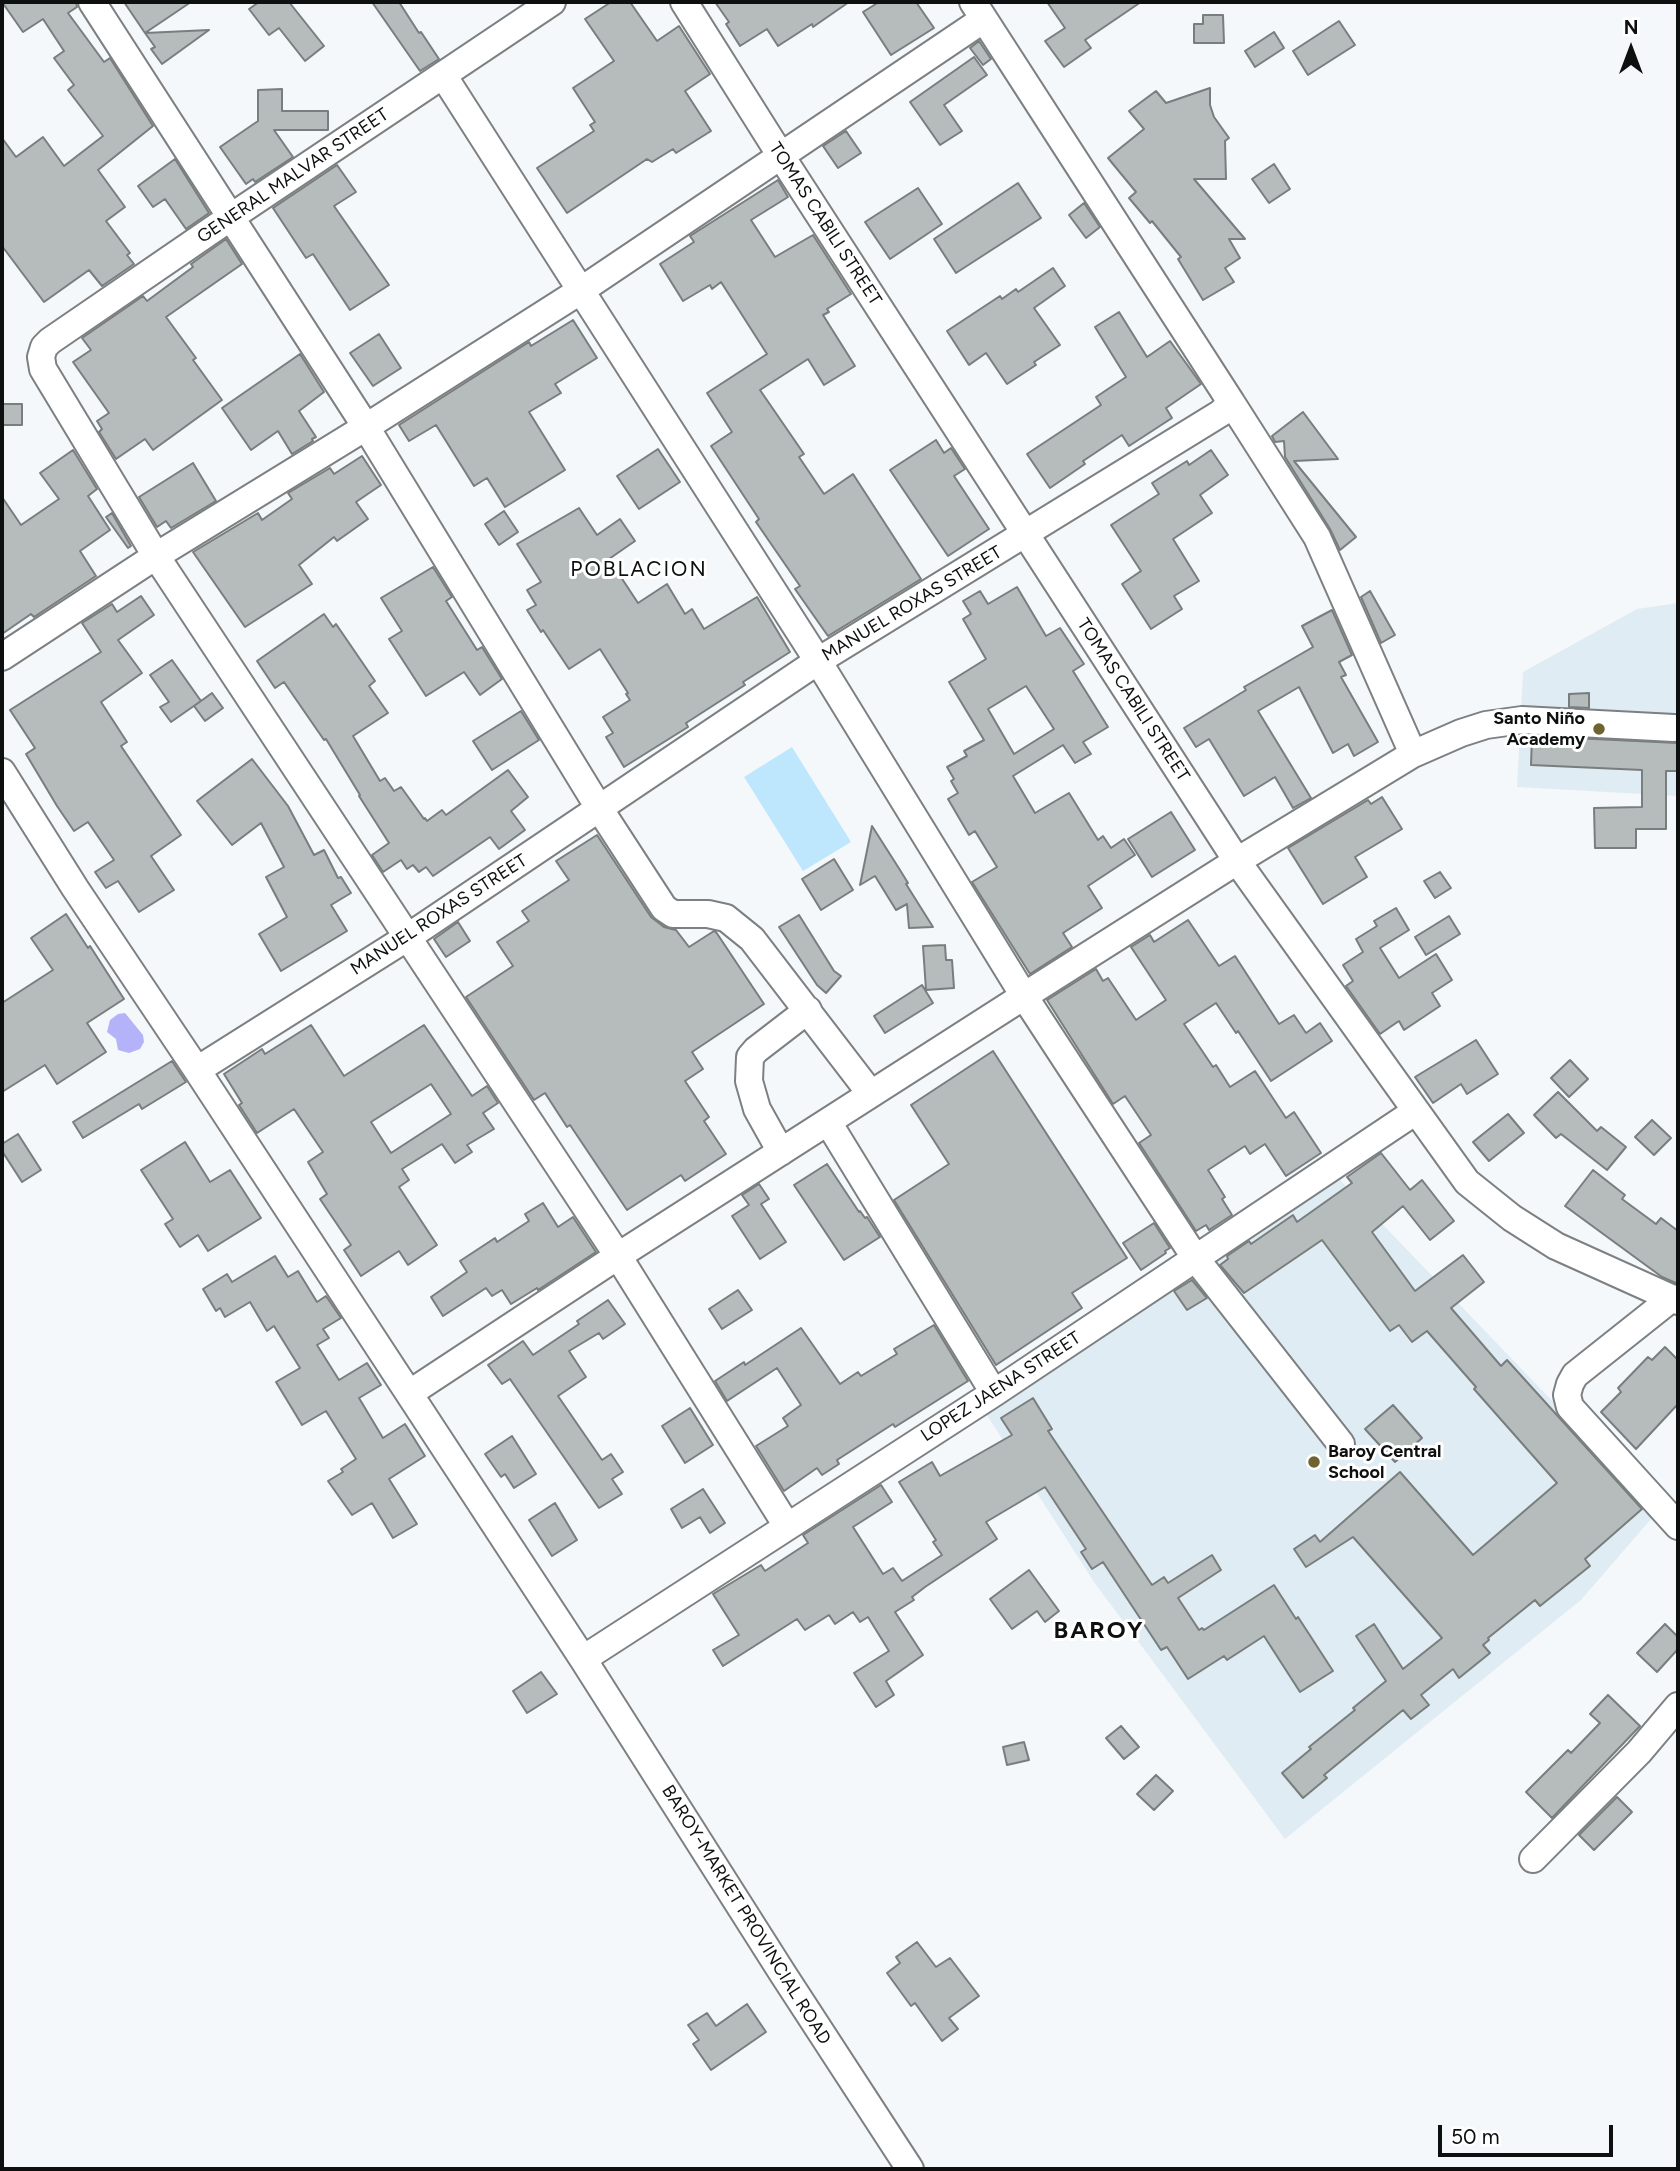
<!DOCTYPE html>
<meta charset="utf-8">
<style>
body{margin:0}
#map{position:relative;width:1680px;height:2171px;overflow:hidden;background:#f4f8fb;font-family:Figtree,sans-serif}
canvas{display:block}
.frame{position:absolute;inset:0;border:4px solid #0e1010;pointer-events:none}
.north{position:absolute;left:1596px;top:14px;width:70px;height:70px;-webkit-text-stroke:5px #fff;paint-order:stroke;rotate:0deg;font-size:19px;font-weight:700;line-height:28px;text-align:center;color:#0e1010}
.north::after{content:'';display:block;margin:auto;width:24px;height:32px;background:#0e1010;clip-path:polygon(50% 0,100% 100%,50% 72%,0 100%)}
.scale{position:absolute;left:1438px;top:2125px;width:175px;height:32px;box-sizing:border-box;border:4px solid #0e1010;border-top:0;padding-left:9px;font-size:21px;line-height:24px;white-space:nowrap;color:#0e1010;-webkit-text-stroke:5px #fff;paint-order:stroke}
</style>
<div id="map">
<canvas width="1680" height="2171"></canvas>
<div class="frame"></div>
<div class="north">N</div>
<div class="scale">50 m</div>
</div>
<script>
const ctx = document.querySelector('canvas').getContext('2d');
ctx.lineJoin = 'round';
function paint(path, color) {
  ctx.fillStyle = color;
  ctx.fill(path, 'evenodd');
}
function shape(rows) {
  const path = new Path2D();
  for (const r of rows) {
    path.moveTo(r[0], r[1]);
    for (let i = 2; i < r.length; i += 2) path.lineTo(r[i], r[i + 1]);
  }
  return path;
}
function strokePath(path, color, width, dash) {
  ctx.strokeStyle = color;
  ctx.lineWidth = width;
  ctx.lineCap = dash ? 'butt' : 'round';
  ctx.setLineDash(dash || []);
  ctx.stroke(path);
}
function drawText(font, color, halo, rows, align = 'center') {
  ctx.font = font + ' Figtree,sans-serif';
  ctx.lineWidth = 6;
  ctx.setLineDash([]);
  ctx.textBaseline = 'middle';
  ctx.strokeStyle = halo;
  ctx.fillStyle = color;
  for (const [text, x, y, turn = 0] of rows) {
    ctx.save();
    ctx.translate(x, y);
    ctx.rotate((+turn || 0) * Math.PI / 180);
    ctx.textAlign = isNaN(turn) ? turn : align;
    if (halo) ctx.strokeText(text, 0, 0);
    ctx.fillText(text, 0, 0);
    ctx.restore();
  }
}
paint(shape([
 [1678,603,1678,796,1517,787,1523,672,1637,609],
 [1340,1180,1658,1511,1581,1600,1285,1839,1094,1582,985,1412]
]), '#e0ecf3');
paint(shape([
 [792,747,851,842,803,871,744,777]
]), '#bee7fd');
paint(shape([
 [125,1013,143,1035,144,1042,140,1049,129,1053,118,1050,116,1039,107,1032,110,1020,118,1014]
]), '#b4b2f8');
const building = shape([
 [2,2,76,2,77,7,68,13,104,62,110,58,153,126,98,170,125,207,106,221,130,253,127,255,134,264,102,286,89,270,44,302,2,246,2,138,16,157,43,137,64,166,103,136,68,90,74,85,54,58,64,51,43,19,23,32,2,2],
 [124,2,191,2,145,33,124,2],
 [259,2,289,2,324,46,305,61,279,28,269,35,249,9,259,2],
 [372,2,399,2,419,33,421,32,439,59,420,71,372,2],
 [611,2,630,2,657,41,679,26,710,74,685,91,711,131,676,153,673,149,652,162,647,159,567,213,537,168,594,131,590,125,595,122,573,88,614,61,585,19,611,2],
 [715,2,849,2,813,27,812,24,778,46,767,29,740,46,726,24,729,22,715,2],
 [879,2,916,2,934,28,891,55,863,12,879,2],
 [1047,2,1141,2,1085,40,1091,48,1064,67,1045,41,1065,28,1047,2],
 [1203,15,1223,15,1224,43,1194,43,1194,24,1203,24,1203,15],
 [1339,21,1355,45,1308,75,1293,51,1339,21],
 [209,30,162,64,151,49,155,47,145,33,209,30],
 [1274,32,1284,48,1255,67,1245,51,1274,32],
 [979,41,991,59,983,65,970,48,979,41],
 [974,57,987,75,944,105,962,131,940,145,910,102,974,57],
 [1210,88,1210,105,1214,117,1229,138,1225,141,1226,179,1194,179,1245,239,1229,239,1240,258,1225,268,1234,282,1203,300,1178,259,1181,257,1152,221,1150,223,1129,198,1136,192,1108,158,1144,129,1129,111,1156,91,1166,103,1210,88],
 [282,89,282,111,328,111,328,130,274,130,293,157,255,182,253,179,246,184,220,147,258,121,258,90,282,89],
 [846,131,861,153,838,168,823,146,846,131],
 [175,159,209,213,186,229,165,199,153,207,138,186,175,159],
 [1274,164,1290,189,1269,203,1252,179,1274,164],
 [337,165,356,192,334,206,389,285,350,310,313,254,306,258,273,208,337,165],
 [778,180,788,197,751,220,775,257,813,235,851,294,827,309,829,312,823,315,855,366,824,385,808,359,760,390,804,454,799,457,824,494,853,474,921,579,828,636,795,589,800,586,756,522,759,519,711,446,732,432,707,393,767,354,721,282,712,289,710,285,683,301,660,264,694,242,690,236,778,180],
 [1018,183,1041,218,956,273,934,239,1018,183],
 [918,188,942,224,890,259,865,222,918,188],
 [1084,203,1100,227,1086,238,1069,215,1084,203],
 [226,239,242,264,166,317,196,358,193,360,222,400,153,450,145,439,116,459,99,432,102,429,97,421,109,413,73,362,91,350,82,338,143,296,147,301,193,267,191,264,226,239],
 [1053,268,1065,286,1034,308,1060,345,1034,362,1036,365,1007,384,986,353,969,365,947,331,1000,296,1002,299,1016,289,1018,292,1053,268],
 [1119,312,1147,357,1170,341,1201,384,1166,408,1172,418,1129,446,1122,435,1083,461,1085,464,1050,488,1027,454,1101,405,1096,397,1126,377,1095,327,1119,312],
 [573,320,597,358,555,384,561,393,529,412,565,470,505,507,487,478,474,486,436,425,409,441,399,425,529,342,531,346,573,320],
 [379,334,401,368,373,386,350,353,379,334],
 [300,354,324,392,299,411,316,437,312,439,313,441,292,454,278,431,251,450,222,408,300,354],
 [2,404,22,404,22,425,2,425,2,404],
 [1303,412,1338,459,1294,461,1356,537,1340,550,1330,529,1285,457,1284,441,1275,442,1272,436,1303,412],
 [936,440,944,453,951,448,965,469,954,476,989,529,948,556,890,470,936,440],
 [658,449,680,482,639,509,617,476,658,449],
 [73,450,97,489,88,496,110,530,80,551,96,576,34,617,31,614,2,634,2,497,21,525,59,499,40,473,73,450],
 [1211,450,1228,475,1200,495,1212,513,1173,539,1199,581,1174,596,1182,609,1151,629,1122,584,1141,571,1111,525,1159,494,1152,483,1187,461,1189,465,1211,450],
 [362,456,381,485,356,502,368,519,337,541,334,537,299,565,312,584,245,627,193,552,258,513,262,520,292,499,288,493,330,468,334,474,362,456],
 [193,463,216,501,171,528,166,521,157,527,139,497,193,463],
 [579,508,597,535,620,519,635,541,609,559,638,603,667,584,685,614,692,609,704,629,757,597,790,652,743,682,745,685,686,723,688,727,624,767,606,737,613,733,603,717,630,700,626,694,628,693,600,649,569,669,543,630,541,632,527,610,536,605,527,590,541,582,517,544,579,508],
 [504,511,518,532,499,545,485,524,504,511],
 [112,513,131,546,128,548,106,517,112,513],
 [433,567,452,597,446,601,477,650,482,647,502,679,480,695,464,672,426,696,389,639,402,631,381,598,433,567],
 [1017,587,1046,636,1060,628,1084,664,1073,671,1108,727,1083,742,1091,754,1075,763,1063,745,1013,776,1035,813,1069,793,1098,840,1103,836,1111,848,1124,839,1135,855,1088,886,1102,908,1063,933,1072,947,1030,974,972,882,997,867,975,831,969,835,948,799,958,793,951,781,954,779,947,767,967,756,964,751,984,740,949,682,986,659,963,619,971,614,963,601,980,591,988,604,1017,587],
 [1026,686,1054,729,1014,754,988,709,1026,686],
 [1370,591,1395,635,1381,643,1361,597,1370,591],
 [141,596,154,615,118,640,142,673,101,702,127,742,121,746,181,835,151,856,174,890,139,912,118,881,106,888,95,872,114,860,88,822,74,831,57,806,26,754,35,748,10,710,101,652,82,623,112,604,117,612,141,596],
 [1332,610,1352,655,1339,662,1346,675,1341,677,1378,742,1354,756,1348,744,1333,753,1299,687,1258,711,1311,798,1293,808,1275,777,1244,796,1209,739,1196,747,1184,728,1246,690,1244,687,1313,647,1302,626,1332,610],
 [324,614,333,627,336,624,375,681,369,686,388,713,353,736,380,781,385,778,394,791,401,787,424,819,425,818,427,821,442,810,446,815,508,770,528,797,511,811,525,830,499,849,490,837,433,876,426,867,419,872,413,865,407,869,401,860,383,872,372,855,389,843,359,796,360,795,326,739,324,740,284,682,275,688,257,661,324,614],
 [172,660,201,701,171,722,160,707,169,702,150,675,172,660],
 [212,693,223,708,205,721,194,706,212,693],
 [1589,693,1589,708,1569,707,1569,694,1589,693],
 [521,711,539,740,492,770,473,741,521,711],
 [1532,736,1678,743,1678,771,1666,771,1666,829,1636,829,1636,848,1595,848,1594,808,1642,807,1642,770,1531,765,1532,736],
 [252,759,288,806,314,855,324,850,338,878,341,877,351,893,331,905,347,931,281,971,259,934,287,917,266,877,284,867,261,823,232,845,197,801,252,759],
 [1382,797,1402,829,1355,857,1367,877,1323,904,1288,848,1368,800,1371,804,1382,797],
 [1171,812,1195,850,1152,877,1128,839,1171,812],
 [872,826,900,870,908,883,906,884,933,927,909,928,907,904,896,910,875,876,860,885,872,826],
 [597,835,651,917,664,927,676,930,689,947,714,931,716,932,764,1004,692,1052,703,1069,685,1081,709,1117,704,1121,726,1154,685,1181,681,1175,627,1210,570,1125,567,1127,545,1093,534,1100,466,997,513,966,497,942,529,921,522,911,569,880,556,861,597,835],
 [834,859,853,890,821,910,802,879,834,859],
 [1440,872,1451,888,1435,898,1424,881,1440,872],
 [1396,908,1409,930,1380,948,1399,978,1436,954,1452,980,1432,993,1440,1006,1404,1030,1399,1021,1380,1034,1346,986,1353,981,1343,965,1363,952,1356,939,1377,926,1374,921,1396,908],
 [66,914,88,948,90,946,124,999,87,1023,106,1052,57,1084,45,1065,2,1092,2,1003,53,970,31,938,66,914],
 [799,915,834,971,841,976,826,993,817,985,779,927,799,915],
 [1449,916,1460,934,1426,955,1415,937,1449,916],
 [1188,920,1219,966,1235,956,1279,1024,1294,1015,1306,1033,1320,1023,1332,1041,1271,1081,1238,1031,1236,1033,1216,1003,1184,1024,1213,1067,1216,1065,1230,1087,1255,1071,1286,1118,1294,1112,1321,1153,1286,1176,1265,1144,1250,1154,1245,1146,1208,1170,1225,1197,1222,1199,1232,1215,1209,1230,1206,1225,1196,1231,1139,1143,1151,1135,1125,1096,1113,1104,1047,1000,1096,969,1103,981,1108,978,1136,1020,1166,1000,1131,947,1150,935,1154,942,1188,920],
 [458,922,470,941,446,957,434,939,458,922],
 [945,945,946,960,952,960,954,988,926,990,923,946,945,945],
 [922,985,933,1003,885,1033,874,1016,922,985],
 [311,1025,344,1076,424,1025,472,1096,487,1086,498,1103,483,1113,494,1129,467,1145,472,1152,455,1163,442,1144,402,1169,409,1180,399,1187,437,1245,408,1265,399,1251,361,1276,344,1250,351,1245,320,1199,327,1194,308,1162,323,1152,294,1109,257,1133,239,1105,242,1103,224,1074,262,1049,265,1054,311,1025],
 [431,1084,451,1114,391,1153,371,1122,431,1084],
 [1476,1040,1498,1074,1467,1094,1461,1084,1433,1103,1415,1077,1476,1040],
 [993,1051,1127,1258,1072,1293,1082,1308,996,1365,894,1200,949,1164,911,1105,993,1051],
 [1570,1060,1588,1079,1569,1097,1551,1078,1570,1060],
 [172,1061,186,1082,142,1109,139,1104,83,1138,73,1122,172,1061],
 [1558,1092,1597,1131,1601,1127,1626,1147,1607,1170,1561,1134,1556,1138,1534,1115,1558,1092],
 [1508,1114,1524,1133,1489,1161,1473,1142,1508,1114],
 [1652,1120,1671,1138,1654,1155,1635,1137,1652,1120],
 [18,1134,41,1170,22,1182,2,1151,2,1144,18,1134],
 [185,1142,210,1182,230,1170,261,1218,208,1251,198,1235,180,1247,165,1224,173,1219,141,1170,185,1142],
 [1381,1153,1410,1190,1422,1180,1454,1221,1430,1240,1403,1206,1372,1232,1415,1291,1463,1255,1484,1282,1451,1308,1501,1366,1507,1360,1642,1509,1585,1559,1590,1566,1540,1606,1535,1600,1488,1638,1489,1640,1483,1645,1490,1653,1459,1678,1453,1669,1421,1695,1429,1705,1411,1719,1403,1710,1324,1775,1327,1778,1303,1798,1282,1773,1311,1749,1309,1747,1355,1710,1353,1708,1386,1681,1356,1636,1374,1624,1403,1669,1442,1638,1353,1537,1306,1567,1294,1549,1315,1535,1320,1542,1400,1472,1473,1555,1557,1483,1474,1389,1476,1387,1427,1331,1412,1342,1399,1325,1390,1331,1322,1240,1244,1293,1220,1265,1228,1259,1227,1256,1249,1241,1251,1244,1293,1215,1297,1222,1352,1183,1347,1177,1381,1153],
 [827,1164,859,1212,860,1211,865,1218,867,1217,880,1237,844,1260,794,1185,827,1164],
 [1593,1170,1625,1195,1622,1199,1656,1224,1661,1218,1678,1231,1678,1284,1662,1277,1565,1206,1593,1170],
 [759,1184,769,1199,761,1204,786,1242,760,1259,732,1216,749,1205,742,1195,759,1184],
 [543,1203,558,1227,573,1217,596,1252,538,1290,537,1288,511,1304,502,1290,492,1296,486,1288,443,1316,431,1297,467,1272,460,1261,495,1238,497,1242,529,1221,525,1214,543,1203],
 [1154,1223,1170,1248,1165,1251,1166,1253,1141,1270,1123,1243,1154,1223],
 [275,1256,288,1277,298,1271,317,1302,326,1296,341,1318,323,1329,329,1338,317,1345,339,1380,367,1363,381,1385,359,1398,383,1438,405,1424,425,1456,389,1479,417,1524,393,1538,372,1503,352,1515,328,1481,343,1472,341,1469,356,1459,326,1411,302,1425,276,1382,300,1368,274,1326,267,1331,250,1302,225,1317,220,1308,216,1311,203,1289,227,1274,232,1282,275,1256],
 [1192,1280,1207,1298,1187,1310,1174,1291,1192,1280],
 [738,1290,752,1310,722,1329,709,1309,738,1290],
 [608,1300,625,1324,603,1339,599,1333,569,1351,586,1377,558,1396,602,1460,611,1454,623,1472,612,1479,622,1494,599,1508,510,1379,502,1384,488,1365,523,1341,533,1355,579,1324,577,1321,608,1300],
 [934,1325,968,1381,895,1427,893,1424,837,1460,839,1464,822,1475,817,1468,784,1491,756,1446,788,1426,783,1418,801,1405,777,1368,727,1401,715,1381,744,1362,745,1365,801,1328,840,1384,858,1372,861,1376,897,1354,894,1349,934,1325],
 [1665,1347,1678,1360,1678,1404,1636,1449,1601,1412,1621,1392,1618,1388,1648,1357,1652,1360,1665,1347],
 [1033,1398,1052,1429,1048,1431,1152,1585,1164,1577,1168,1583,1212,1555,1221,1570,1178,1598,1199,1630,1202,1628,1204,1630,1274,1585,1296,1619,1298,1617,1333,1671,1300,1692,1264,1636,1227,1660,1224,1656,1188,1679,1167,1647,1161,1650,1103,1562,1092,1569,1081,1552,1086,1549,1045,1487,986,1522,997,1539,925,1587,912,1597,914,1600,895,1612,923,1655,886,1681,894,1695,876,1707,854,1673,889,1651,868,1617,860,1622,853,1612,835,1624,829,1615,805,1630,797,1619,723,1666,713,1650,739,1635,713,1594,761,1565,765,1571,808,1543,803,1535,881,1485,892,1502,853,1527,883,1574,893,1568,902,1581,942,1555,933,1542,936,1540,899,1482,932,1462,940,1476,1012,1435,1001,1418,1033,1398],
 [1393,1405,1422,1438,1395,1462,1365,1429,1393,1405],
 [690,1408,713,1445,685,1463,662,1426,690,1408],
 [512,1436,536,1474,514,1488,505,1474,501,1477,485,1454,512,1436],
 [703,1489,725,1523,710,1533,700,1517,682,1528,671,1509,703,1489],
 [555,1503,577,1540,552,1556,529,1520,555,1503],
 [1029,1570,1059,1611,1045,1622,1037,1611,1012,1629,990,1599,1029,1570],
 [1665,1624,1678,1637,1678,1649,1657,1672,1637,1653,1665,1624],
 [541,1672,557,1694,527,1713,513,1691,541,1672],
 [1608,1695,1640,1726,1552,1818,1526,1792,1568,1750,1571,1753,1600,1723,1590,1714,1608,1695],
 [1121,1726,1139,1747,1124,1759,1106,1738,1121,1726],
 [1024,1742,1029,1760,1007,1765,1003,1747,1024,1742],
 [1156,1775,1173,1791,1154,1810,1137,1794,1156,1775],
 [1617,1797,1632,1812,1594,1850,1579,1835,1617,1797],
 [917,1942,936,1967,950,1958,979,1996,949,2018,958,2029,942,2041,915,2003,911,2006,887,1973,900,1963,896,1957,917,1942],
 [747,2004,766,2032,711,2070,693,2044,699,2040,688,2025,707,2013,716,2026,747,2004]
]);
paint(building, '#b6bbbc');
strokePath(building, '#787d7e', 2);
const minor = shape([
 [92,2,366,427,599,808,664,908,673,914,708,914,726,918,752,939,871,1094],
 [552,2,231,217,50,341,44,347,41,357,43,369,156,556,618,1256,787,1526],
 [684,2,781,156,1237,861,1467,1182,1512,1218,1556,1246,1678,1301],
 [443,75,818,661,1024,996,1196,1259,1341,1444],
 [1231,402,1317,537,1413,754],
 [2,657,156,556,366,427,580,291,984,19],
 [2,772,75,888,197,1070,583,1659,783,1974,910,2169],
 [197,1070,408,937,818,661,1221,413,1231,402,973,2],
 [828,1122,994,1393],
 [781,1152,757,1109,749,1081,750,1057,756,1050,808,1010],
 [1672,1298,1575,1375,1570,1384,1567,1395,1570,1407,1678,1526],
 [410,1393,618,1256,1024,996,1237,861,1413,754,1461,733,1486,725,1522,720,1674,728],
 [583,1659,994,1393,1416,1111],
 [1533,1859,1639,1752,1678,1706]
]);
strokePath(minor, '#7c8082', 30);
strokePath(minor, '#fff', 26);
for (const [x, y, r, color] of [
 [1599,729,7,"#6f6431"],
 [1314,1462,7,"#6f6431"]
]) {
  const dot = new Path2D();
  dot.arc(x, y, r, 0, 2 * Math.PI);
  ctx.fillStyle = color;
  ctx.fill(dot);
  strokePath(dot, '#fff', 2.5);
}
drawText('18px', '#0e1010', '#fff', [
 ["GENERAL MALVAR STREET",293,176,-34],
 ["TOMAS CABILI STREET",825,224,57],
 ["MANUEL ROXAS STREET",912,604,-31],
 ["TOMAS CABILI STREET",1133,700,57],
 ["MANUEL ROXAS STREET",439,915,-33],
 ["LOPEZ JAENA STREET",1001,1387,-33],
 ["BAROY-MARKET PROVINCIAL ROAD",746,1915,58]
]);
drawText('bold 18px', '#0e1010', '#fff', [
 ["Santo Niño",1585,719],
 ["Academy",1585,740],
 ["Baroy Central",1328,1452,"left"],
 ["School",1328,1473,"left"]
], 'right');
ctx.letterSpacing = '2px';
drawText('21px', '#0e1010', '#fff', [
 ["POBLACION",639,570]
]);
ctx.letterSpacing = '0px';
ctx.letterSpacing = '2px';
drawText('bold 24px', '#0e1010', '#fff', [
 ["BAROY",1099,1631]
]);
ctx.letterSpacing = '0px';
</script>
